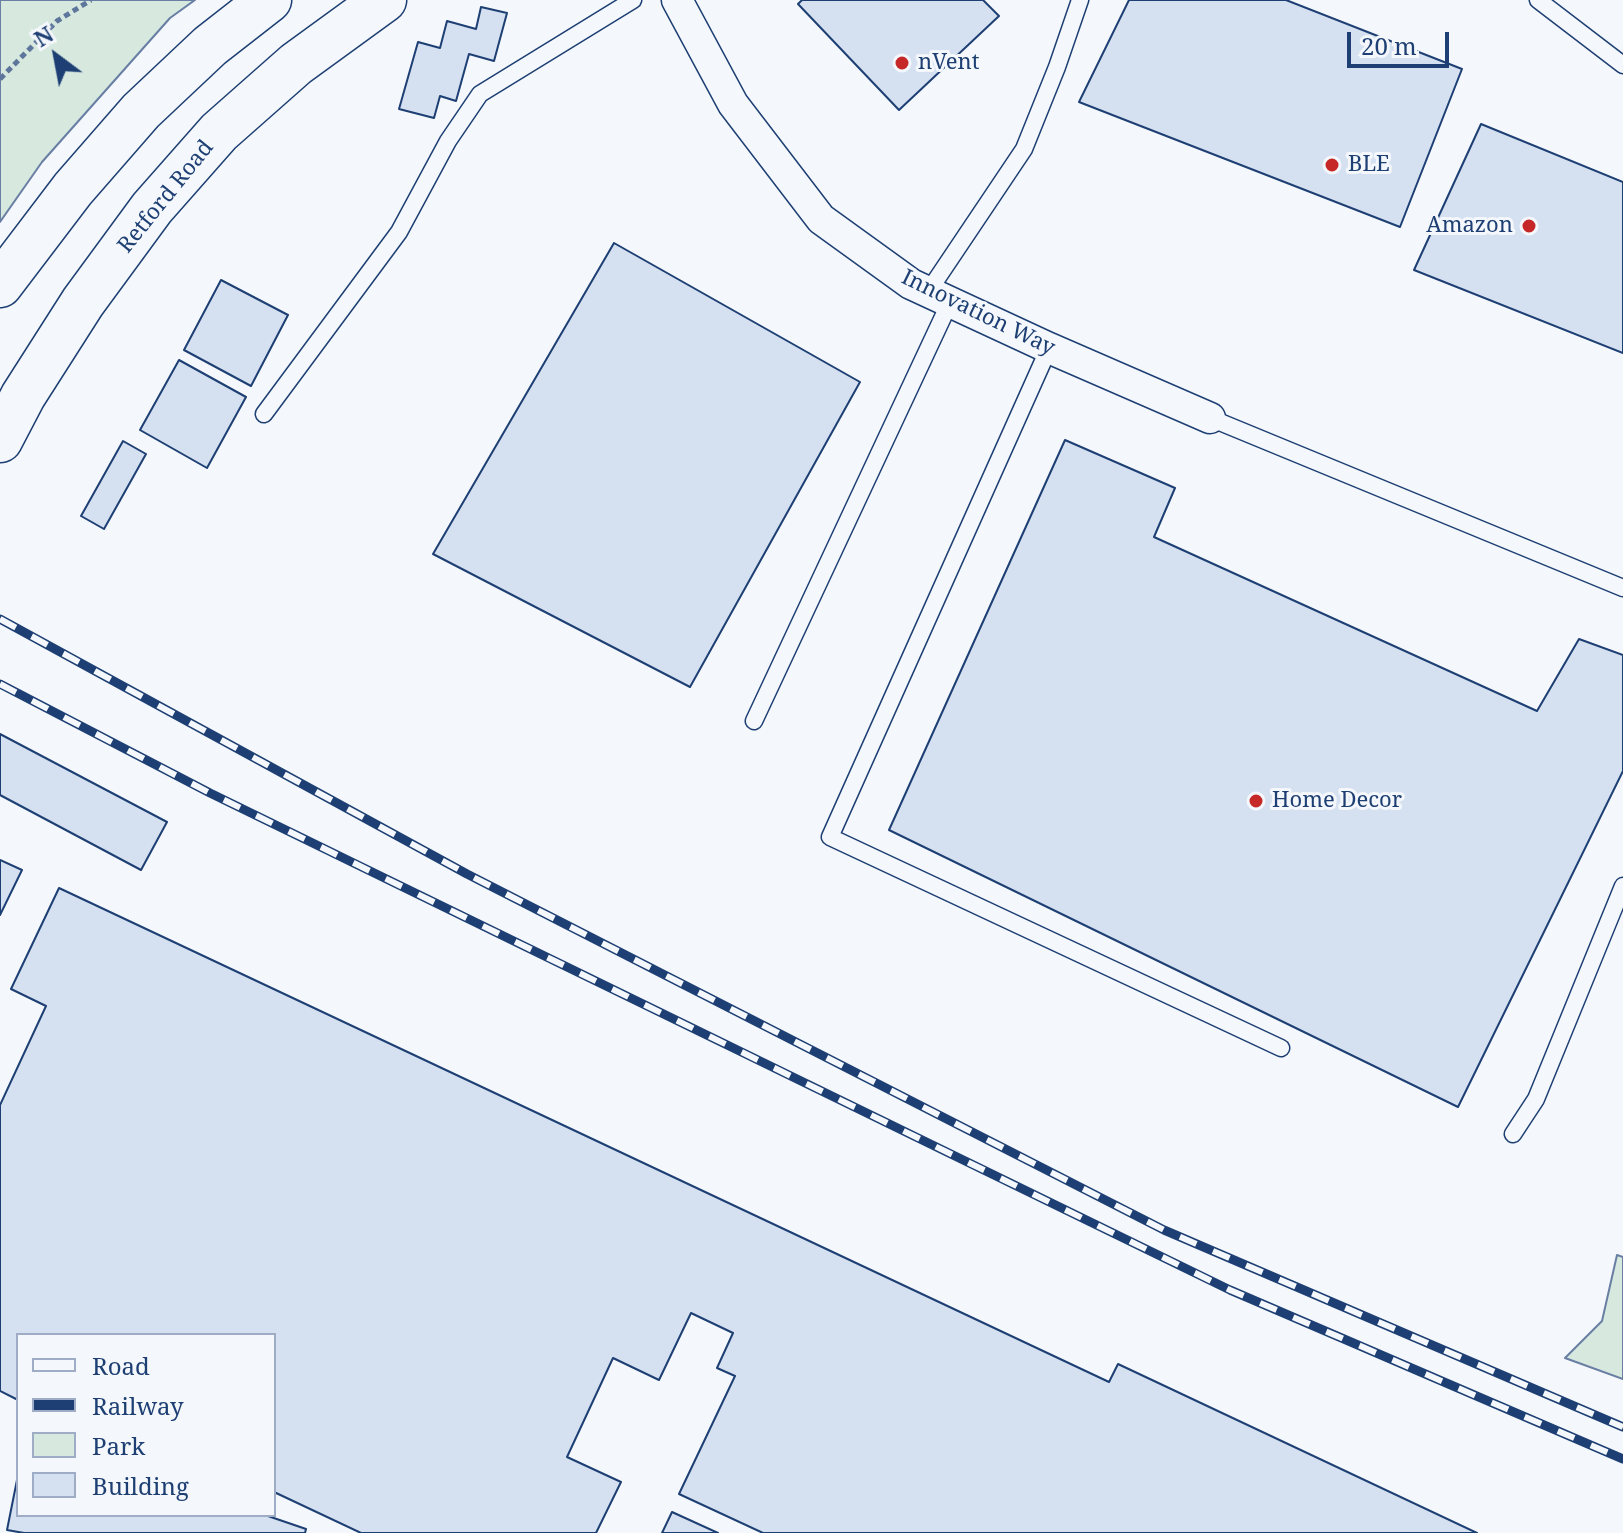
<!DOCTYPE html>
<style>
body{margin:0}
#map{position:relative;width:1623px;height:1533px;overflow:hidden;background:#f4f7fb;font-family:"Noto Serif",serif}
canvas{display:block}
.legend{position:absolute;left:16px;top:1333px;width:260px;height:184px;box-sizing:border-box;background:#f4f7fb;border:2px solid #9eadc5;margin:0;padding:10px 14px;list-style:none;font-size:24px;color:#1d3f73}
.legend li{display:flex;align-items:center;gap:16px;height:40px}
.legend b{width:40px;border:2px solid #9eadc5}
.north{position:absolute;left:16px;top:16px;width:80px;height:80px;-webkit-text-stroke:6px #f4f7fb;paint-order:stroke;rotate:328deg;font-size:22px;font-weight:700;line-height:32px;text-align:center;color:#1d3f73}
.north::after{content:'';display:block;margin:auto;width:28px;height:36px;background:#1d3f73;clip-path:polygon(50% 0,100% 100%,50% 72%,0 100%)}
.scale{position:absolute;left:1347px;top:32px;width:102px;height:36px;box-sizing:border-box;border:4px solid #1d3f73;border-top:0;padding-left:10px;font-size:24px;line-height:28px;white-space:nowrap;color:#1d3f73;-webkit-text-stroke:6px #f4f7fb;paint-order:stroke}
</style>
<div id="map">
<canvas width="1623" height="1533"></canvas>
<ul class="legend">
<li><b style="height:10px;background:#f4f7fb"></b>Road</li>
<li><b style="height:10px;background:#1d3f73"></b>Railway</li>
<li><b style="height:22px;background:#d7e8df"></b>Park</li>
<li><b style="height:22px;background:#d5e0f0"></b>Building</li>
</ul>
<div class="north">N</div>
<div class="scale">20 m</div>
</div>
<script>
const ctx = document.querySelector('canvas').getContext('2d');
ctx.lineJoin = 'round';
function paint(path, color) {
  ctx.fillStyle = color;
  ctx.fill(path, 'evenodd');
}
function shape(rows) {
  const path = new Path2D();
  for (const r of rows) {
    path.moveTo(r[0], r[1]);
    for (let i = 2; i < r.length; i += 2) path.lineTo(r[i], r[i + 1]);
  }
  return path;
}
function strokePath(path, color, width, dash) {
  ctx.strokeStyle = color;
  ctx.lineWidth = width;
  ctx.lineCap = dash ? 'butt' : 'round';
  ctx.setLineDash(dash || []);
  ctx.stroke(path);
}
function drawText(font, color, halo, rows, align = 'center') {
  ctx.font = font + ' "Noto Serif",serif';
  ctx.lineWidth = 6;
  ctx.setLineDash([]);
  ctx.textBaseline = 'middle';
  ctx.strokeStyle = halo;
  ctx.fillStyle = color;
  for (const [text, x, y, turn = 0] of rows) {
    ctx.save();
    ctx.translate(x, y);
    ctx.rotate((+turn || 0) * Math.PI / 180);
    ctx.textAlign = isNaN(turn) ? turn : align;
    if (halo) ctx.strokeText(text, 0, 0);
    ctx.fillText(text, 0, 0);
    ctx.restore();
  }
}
const green = shape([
 [0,0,195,0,170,18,42,162,0,222,0,0],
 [1617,1255,1623,1257,1623,1379,1565,1358,1602,1321,1617,1255]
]);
paint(green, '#d7e8df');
strokePath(green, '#687fa3', 2);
const building = shape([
 [802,0,983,0,999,16,899,110,798,4,802,0],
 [1129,0,1286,0,1462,69,1400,227,1079,102,1129,0],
 [481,7,507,13,494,61,469,54,456,101,440,96,434,118,399,109,418,42,440,48,447,21,476,29,481,7],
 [1481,124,1623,182,1623,353,1414,270,1481,124],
 [614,243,860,382,690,687,433,554,614,243],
 [221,280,288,315,251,386,184,350,221,280],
 [179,360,246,397,207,468,140,430,179,360],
 [1065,440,1175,488,1154,537,1537,711,1579,639,1623,655,1623,771,1458,1107,889,830,1065,440],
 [123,441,146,454,104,529,81,516,123,441],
 [0,734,167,822,141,870,0,795,0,734],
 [0,860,22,870,0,915,0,860],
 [59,888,1109,1382,1118,1364,1477,1533,763,1533,679,1494,735,1376,717,1368,733,1333,691,1313,659,1380,613,1358,567,1457,621,1482,596,1533,361,1533,274,1492,274,1335,18,1335,18,1400,0,1391,0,1105,46,1006,11,989,59,888],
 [18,1475,18,1515,265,1515,306,1529,305,1533,24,1533,7,1530,18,1475],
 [672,1512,718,1533,662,1533,672,1512]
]);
paint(building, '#d5e0f0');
strokePath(building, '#1d3f73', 2);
const service = shape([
 [1538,0,1623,65],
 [928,292,1024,149,1057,67,1080,0],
 [1049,348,830,837,1281,1048],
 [264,414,399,232,448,141,480,94,633,0],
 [1210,418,1623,588],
 [754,721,950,302],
 [1513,1134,1536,1099,1623,886]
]);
const minor = shape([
 [677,0,733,104,821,219,911,284,1049,348,1210,418]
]);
const secondary = shape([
 [0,285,73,189,141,111,210,46,269,0],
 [0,440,23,396,83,302,152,208,219,132,296,64,384,0]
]);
strokePath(service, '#1d3f73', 19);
strokePath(minor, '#1d3f73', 33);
strokePath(secondary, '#1d3f73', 47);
strokePath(shape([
 [0,79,57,21,91,0]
]), '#5e769c', 5, [6, 4]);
strokePath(service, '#f4f7fb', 16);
strokePath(minor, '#f4f7fb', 30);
strokePath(secondary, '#f4f7fb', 44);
const rail = shape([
 [0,619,467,874,1164,1230,1623,1427],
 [0,684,210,793,1230,1290,1623,1459]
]);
strokePath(rail, '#1d3f73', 9);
strokePath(rail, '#f4f7fb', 6, [18]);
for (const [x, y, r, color] of [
 [902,63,8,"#c62828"],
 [1332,165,8,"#c62828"],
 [1529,226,8,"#c62828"],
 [1256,801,8,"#c62828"]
]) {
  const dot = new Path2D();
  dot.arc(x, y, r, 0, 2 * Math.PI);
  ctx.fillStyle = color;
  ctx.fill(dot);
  strokePath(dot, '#f4f7fb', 3);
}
drawText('22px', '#1d3f73', '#f4f7fb', [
 ["nVent",918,63],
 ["BLE",1348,165],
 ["Amazon",1513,226,"right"],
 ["Home Decor",1272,801]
], 'left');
drawText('22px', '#1d3f73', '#f4f7fb', [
 ["Retford Road",166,197,-51],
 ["Innovation Way",978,313,26]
]);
</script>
